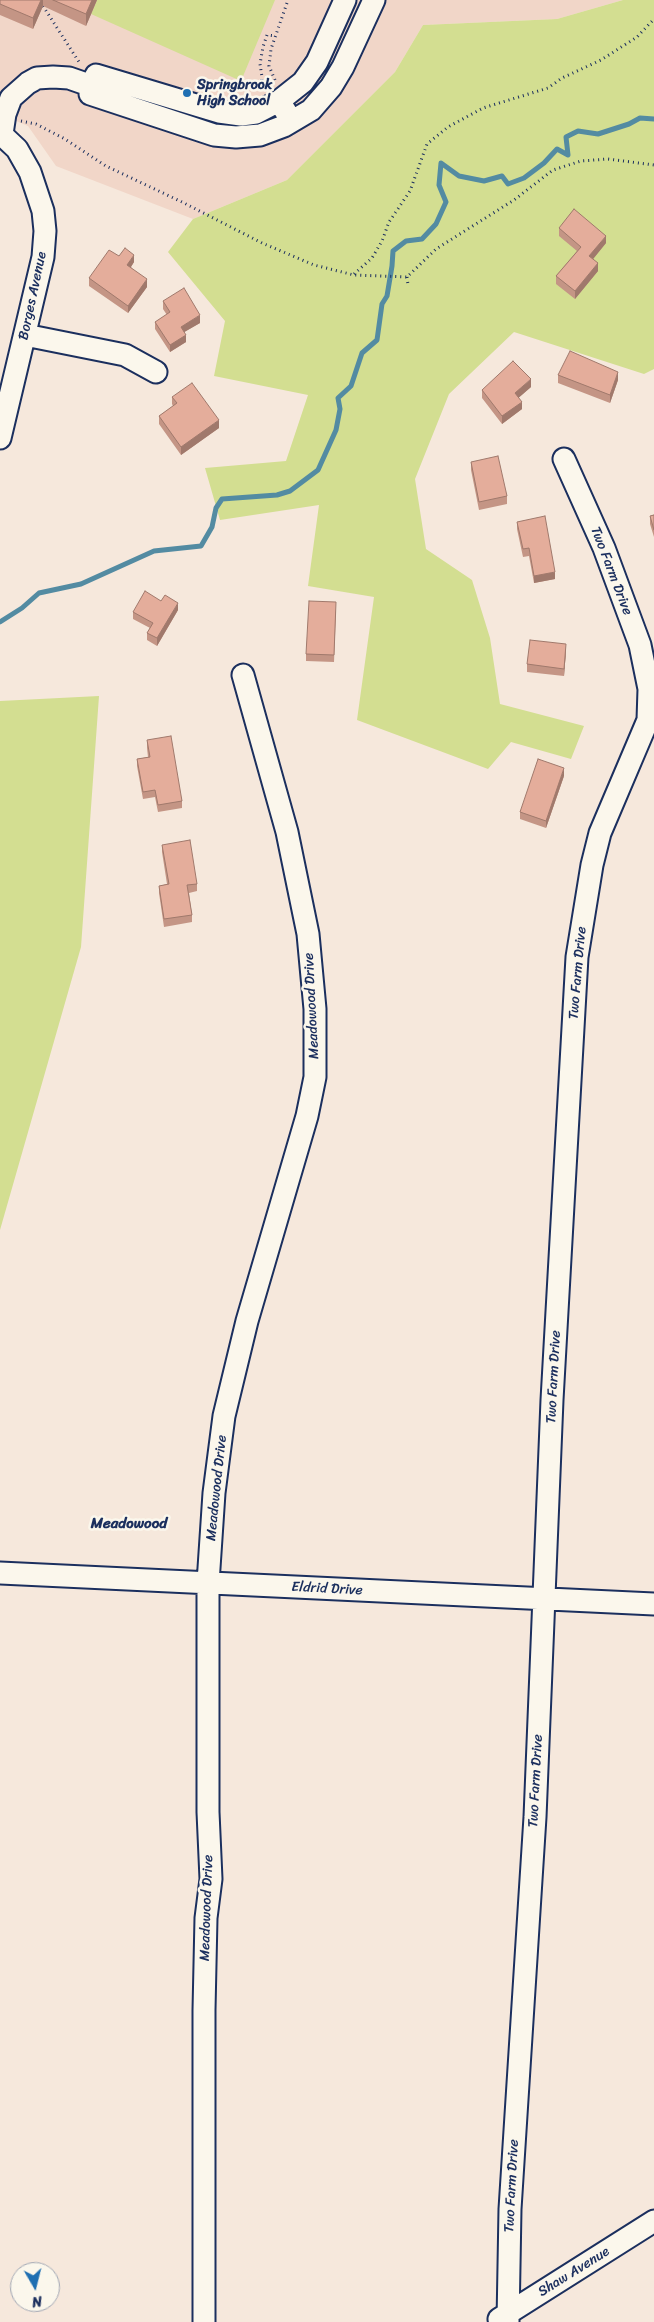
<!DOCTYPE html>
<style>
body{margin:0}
#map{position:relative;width:654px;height:2322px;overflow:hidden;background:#f6e8dc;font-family:Sriracha,sans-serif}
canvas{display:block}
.north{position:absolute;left:10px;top:2262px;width:50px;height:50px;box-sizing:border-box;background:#fbf7ec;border:1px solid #a1a7b3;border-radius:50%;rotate:172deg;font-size:14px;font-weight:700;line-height:20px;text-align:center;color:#1b2f5e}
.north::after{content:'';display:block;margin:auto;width:18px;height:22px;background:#1f6fb2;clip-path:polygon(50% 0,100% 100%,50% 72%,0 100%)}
</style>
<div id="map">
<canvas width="654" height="2322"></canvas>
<div class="north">N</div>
</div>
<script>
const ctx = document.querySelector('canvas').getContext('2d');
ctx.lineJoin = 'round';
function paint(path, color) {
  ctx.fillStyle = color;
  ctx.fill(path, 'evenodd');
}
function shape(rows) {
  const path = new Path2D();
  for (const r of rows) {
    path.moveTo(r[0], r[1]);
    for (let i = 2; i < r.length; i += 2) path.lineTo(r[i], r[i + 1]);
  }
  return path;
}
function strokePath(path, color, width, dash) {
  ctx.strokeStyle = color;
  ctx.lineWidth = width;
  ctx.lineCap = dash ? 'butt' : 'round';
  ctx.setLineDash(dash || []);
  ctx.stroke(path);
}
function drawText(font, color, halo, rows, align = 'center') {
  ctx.font = font + ' Sriracha,sans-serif';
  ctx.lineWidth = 5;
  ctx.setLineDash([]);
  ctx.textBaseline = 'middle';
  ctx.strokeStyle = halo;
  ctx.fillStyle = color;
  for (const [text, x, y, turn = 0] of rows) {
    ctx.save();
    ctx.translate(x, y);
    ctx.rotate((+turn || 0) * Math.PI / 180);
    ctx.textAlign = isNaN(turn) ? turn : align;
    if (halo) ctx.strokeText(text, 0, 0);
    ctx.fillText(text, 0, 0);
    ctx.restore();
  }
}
paint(shape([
 [0,0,623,0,557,19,423,25,395,72,287,180,193,219,56,166,28,126,0,114]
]), '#f1d6c8');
paint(shape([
 [97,0,275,0,241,81,91,14],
 [623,0,654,0,654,369,644,374,514,332,449,394,415,479,426,549,472,580,490,638,500,704,584,726,571,759,511,742,488,769,357,720,374,597,308,586,319,505,220,520,205,468,286,461,308,395,214,376,225,321,168,252,193,219,287,180,395,72,423,25,557,19],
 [99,696,81,947,0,1230,0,701]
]), '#d3de91');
strokePath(shape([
 [0,622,22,608,39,593,81,584,154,551,201,546,212,527,216,508,222,499,277,495,290,491,318,470,336,430,340,409,338,398,351,386,362,353,377,340,382,304,387,296,392,266,393,251,406,241,422,239,436,224,446,202,439,185,441,163,459,176,484,181,502,176,508,184,524,178,544,163,557,149,568,155,566,137,578,131,598,134,629,124,640,118,654,119]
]), '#538ba2', 5);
const minor = shape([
 [279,101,256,113,241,115,219,112,96,75,90,94,214,135,236,137,260,135,284,126,311,110,331,87,343,67,374,0],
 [286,112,279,101,303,82,317,62,345,0],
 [0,133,17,149,30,172,43,211,45,231,43,257,0,438],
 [2,134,5,114,11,98,28,83,37,78,53,77,69,78,92,86],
 [25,335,125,355,156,372],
 [0,1573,654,1604],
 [499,2319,654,2221],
 [204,2322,204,2010,206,1918,211,1879,208,1812,208,1583,214,1493,224,1416,247,1321,307,1116,315,1077,315,1009,308,934,287,832,243,675],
 [508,2322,510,2209,535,1817,552,1400,577,957,592,865,600,833,648,720,649,689,640,645,604,548,564,459]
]);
strokePath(minor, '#1b2f5e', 25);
strokePath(shape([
 [43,6,79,62],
 [275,80,269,66,271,49,288,0],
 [261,90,262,77,260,64,263,47,267,35,275,36],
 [21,121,36,124,65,139,106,166,182,202,262,243,314,265,354,275,407,277,436,249,514,200,553,170,581,161,608,159,654,165],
 [354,274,372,258,382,241,389,222,410,191,427,144,448,127,483,108,548,88,562,78,601,60,637,37,654,19],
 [407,277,408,285]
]), '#1b2f5e', 3, [1, 4]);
strokePath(minor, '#fbf7ec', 21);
paint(shape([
 [0,0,97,0,86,26,43,6,33,29,0,15],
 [559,228,606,243,593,259,598,271,575,299,556,284,556,276,577,251,559,236],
 [119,256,134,262,131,267,147,287,128,313,89,286,89,278],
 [163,301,200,323,184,332,186,342,170,352,155,329,155,322,167,315,163,309],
 [558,375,618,380,610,403,558,383],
 [531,387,518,398,522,409,502,424,482,398,482,390],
 [172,397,219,428,181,455,159,424,159,416,173,406,172,404],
 [471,462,507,496,507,504,479,510,471,470],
 [654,515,654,537,650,524,650,516],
 [517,522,555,579,534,583,529,556,523,557,517,529],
 [178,610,157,646,147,640,147,633,150,628,133,619,133,612],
 [336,610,334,662,306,661,306,654],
 [566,651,564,676,527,672,527,664],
 [147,740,182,801,182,808,158,812,155,797,143,799,137,766,137,759,148,757,147,748],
 [564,776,546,828,520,819,520,812],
 [162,845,197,884,197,891,189,893,192,915,192,922,164,927,159,893,159,886,167,884,162,852]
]), '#c49585');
paint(shape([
 [41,0,43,0,43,6,33,29,33,18],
 [92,0,97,0,86,26,86,14],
 [606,236,606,243,589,264,589,256],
 [134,255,134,262,127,273,127,265],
 [598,263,598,271,575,299,575,291],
 [147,279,147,287,128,313,128,306],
 [200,315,200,323,181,334,181,327],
 [186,335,186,342,170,352,170,345],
 [618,372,618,380,610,403,610,395],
 [531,379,531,387,515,401,515,393],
 [522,402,522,409,502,424,502,416],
 [219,420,219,428,181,455,181,447],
 [555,572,555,579,534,583,534,576],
 [178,603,178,610,157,646,157,638],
 [566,644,566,651,564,676,564,669],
 [564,768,564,776,546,828,546,821]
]), '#a0796c');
const building = shape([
 [0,0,41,0,33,18,0,4,0,0],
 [53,0,92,0,86,14,53,0],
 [574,209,606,236,589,256,598,263,575,291,556,276,581,247,559,228,574,209],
 [125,248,134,255,127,265,147,279,128,306,89,278,109,250,119,256,125,248],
 [184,288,200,315,181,327,186,335,170,345,155,322,170,312,163,301,184,288],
 [570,351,618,372,610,395,558,375,570,351],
 [513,361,531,379,515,393,522,402,502,416,482,390,513,361],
 [192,383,219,420,181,447,159,416,177,403,172,397,192,383],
 [498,456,507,496,479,502,471,462,498,456],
 [654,515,654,530,650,516,654,515],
 [545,516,555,572,534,576,529,548,523,549,517,522,545,516],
 [145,591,161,601,165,595,178,603,157,638,147,633,153,623,133,612,145,591],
 [309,601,336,602,334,655,306,654,309,601],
 [530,640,566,644,564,669,527,664,530,640],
 [171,736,182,801,158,805,155,790,143,792,137,759,150,757,147,740,171,736],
 [538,759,564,768,546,821,520,812,538,759],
 [190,840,197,884,187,885,192,915,164,919,159,886,169,884,162,845,190,840]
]);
paint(building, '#e4ad9b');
strokePath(building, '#a0796c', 1);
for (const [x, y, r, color] of [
 [187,93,5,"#1f6fb2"]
]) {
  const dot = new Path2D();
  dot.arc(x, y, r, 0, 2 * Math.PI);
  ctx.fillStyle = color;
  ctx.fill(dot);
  strokePath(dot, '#fbf7ec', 2);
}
drawText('bold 14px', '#1b2f5e', '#fbf7ec', [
 ["Springbrook",197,85],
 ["High School",197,101]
], 'left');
drawText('14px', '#1b2f5e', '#fbf7ec', [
 ["Borges Avenue",33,296,-78],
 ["Two Farm Drive",611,571,69],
 ["Two Farm Drive",578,973,-85],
 ["Meadowood Drive",312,1006,-93],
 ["Two Farm Drive",554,1377,-87],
 ["Meadowood Drive",217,1488,-84],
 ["Eldrid Drive",327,1589,3],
 ["Two Farm Drive",536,1781,-87],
 ["Meadowood Drive",207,1908,-88],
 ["Two Farm Drive",512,2186,-87],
 ["Shaw Avenue",574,2272,-32]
]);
drawText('bold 15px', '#1b2f5e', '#fbf7ec', [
 ["Meadowood",129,1524]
]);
</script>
